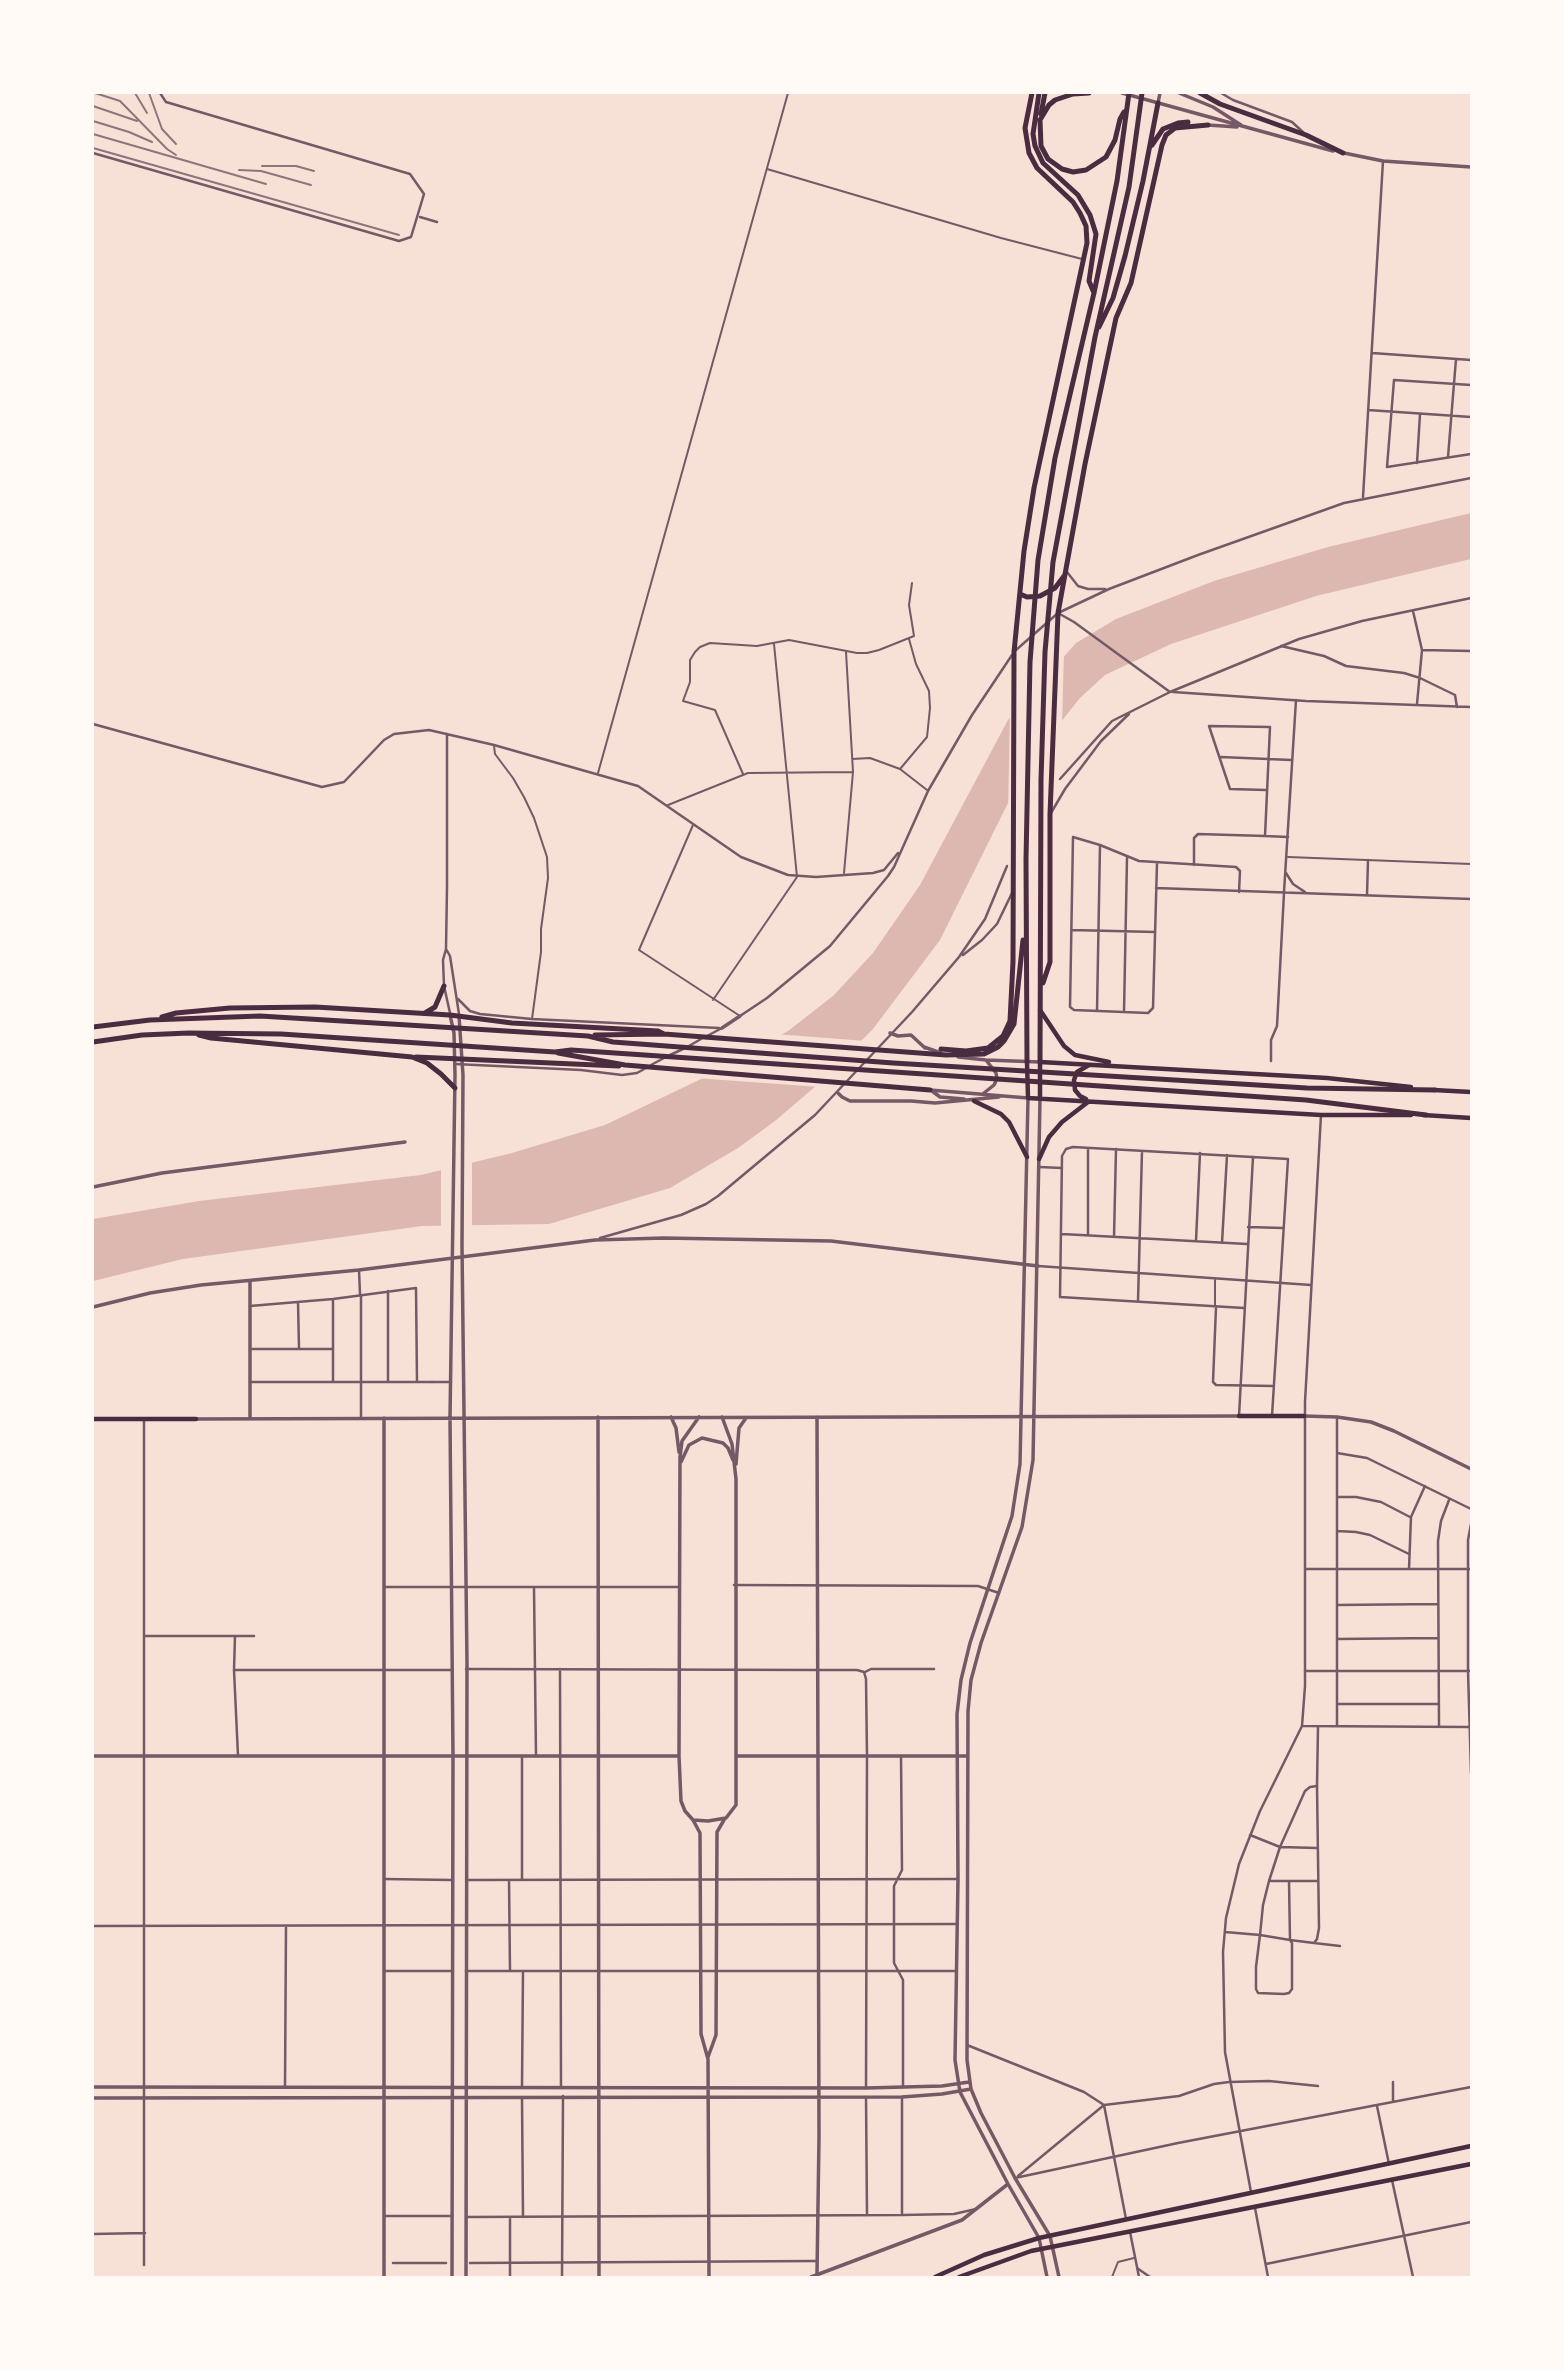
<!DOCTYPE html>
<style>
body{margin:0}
#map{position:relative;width:1564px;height:2370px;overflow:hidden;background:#f7e1d7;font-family:Barlow,sans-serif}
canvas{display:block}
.frame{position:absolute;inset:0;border:94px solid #fffaf5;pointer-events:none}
</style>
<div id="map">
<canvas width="1564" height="2370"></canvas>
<div class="frame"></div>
</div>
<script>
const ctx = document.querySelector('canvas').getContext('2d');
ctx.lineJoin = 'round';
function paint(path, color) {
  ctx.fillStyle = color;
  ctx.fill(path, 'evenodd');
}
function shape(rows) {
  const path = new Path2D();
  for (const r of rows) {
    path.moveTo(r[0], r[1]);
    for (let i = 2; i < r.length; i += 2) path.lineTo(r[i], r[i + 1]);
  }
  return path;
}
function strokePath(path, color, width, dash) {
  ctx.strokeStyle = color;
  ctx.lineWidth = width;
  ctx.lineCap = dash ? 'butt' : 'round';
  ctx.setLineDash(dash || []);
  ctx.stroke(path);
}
paint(shape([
 [1471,513,1471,559,1316,596,1171,644,1105,675,1080,698,1052,733,1008,803,940,940,873,1029,817,1085,775,1121,738,1148,670,1188,549,1224,422,1226,183,1259,93,1281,93,1219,199,1201,421,1175,512,1153,605,1125,701,1079,788,1031,833,996,873,953,920,885,1008,720,1076,643,1116,619,1214,581,1328,547]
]), '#dcb8b0');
paint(shape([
 [1064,651,1062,726,1008,812,1010,712],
 [775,1034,866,1041,820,1087,695,1078],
 [472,1159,472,1229,441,1229,441,1167]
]), '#f7e1d7');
strokePath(shape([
 [767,169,1001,238,1082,259],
 [494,746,495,754,513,778,524,797,534,818,547,857,548,878,541,929,541,952,532,1019],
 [852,759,870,758,900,769,927,790],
 [900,769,927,737,930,708,929,691,916,664,909,639],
 [598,773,788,93],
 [743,774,715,710,683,701,690,682,690,660,695,652,700,647,710,643,757,646,789,640,857,653,867,653,879,650,914,636,909,605,912,583],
 [668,805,748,773,852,772],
 [693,825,639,950,740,1016],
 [1288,857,1471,864],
 [844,873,853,772,846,652],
 [713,1000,797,877,774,644],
 [1215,1280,1215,1306],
 [1112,2277,1118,2262,1134,2258]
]), '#755966', 2);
strokePath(shape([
 [1367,895,1368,860],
 [1271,1061,1271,1040,1277,1026,1284,893],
 [1039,1167,1062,1168],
 [359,1270,360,1294],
 [432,1382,451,1382],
 [1337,1417,1337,1452],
 [144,1419,144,2265],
 [144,1636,254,1636],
 [235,1636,234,1670,452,1670],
 [466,1669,817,1670],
 [560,1669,561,2087],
 [234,1670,238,1756],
 [1305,1671,1336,1671],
 [865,1672,871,1669,934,1669],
 [1317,1786,1318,1727],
 [93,1926,957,1924],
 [285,2087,286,1926],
 [866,2088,867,1756],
 [866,2097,867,2215],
 [93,2234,145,2233],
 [393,2263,446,2263],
 [470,2263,816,2261],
 [562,2277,563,2096]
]), '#755966', 2.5);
strokePath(shape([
 [1221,93,1233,100,1292,122,1304,133],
 [93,153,399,241,411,237,424,194,410,174,166,102,160,93],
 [420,217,437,222],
 [1372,353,1471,360],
 [1471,385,1394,380,1387,467,1471,454],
 [1368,410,1471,417],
 [1448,457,1456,359],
 [1417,463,1420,414],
 [1363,497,1383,161],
 [1067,572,1078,586,1088,589,1105,589],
 [1413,611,1422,650,1417,704],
 [1058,613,1074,622,1170,692],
 [1281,646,1324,656,1346,666,1404,673,1420,678,1455,695,1457,707],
 [1016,650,1058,613,1109,589,1198,555,1344,503,1471,478],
 [1422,650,1471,651],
 [1173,692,1306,701,1471,707],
 [93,724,322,787,344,782,384,740,394,734,429,730,494,745,638,786,741,857,788,875,816,877,873,873,884,870,898,853],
 [447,734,447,887,446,949,443,960,444,986,450,1013],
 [1221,757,1291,760],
 [1060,779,1112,721,1170,692,1299,639,1362,621,1471,598],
 [1051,813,1065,789,1101,741,1129,714],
 [1265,836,1288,837],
 [1157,863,1153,1008,1148,1013,1074,1010,1070,1007,1073,837,1100,845,1139,861,1236,867,1240,871,1239,892],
 [1194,865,1194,838,1198,834,1265,836,1270,727,1209,726,1230,789,1266,790],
 [1286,873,1293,884,1305,892],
 [1156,888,1471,899],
 [1284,892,1296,700],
 [1072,930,1155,932],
 [446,949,450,956,459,1014],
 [963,955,982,940,997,924,1012,893],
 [458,999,470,1011],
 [470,1011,480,1014,532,1019,719,1028],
 [1097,1011,1100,845],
 [1124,1012,1127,858],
 [740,1016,767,998,830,946,888,876,894,867,928,791,972,715,1012,655],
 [707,1036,722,1028],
 [689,1046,701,1039],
 [670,1055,683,1049],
 [455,1064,581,1070,622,1075,637,1073,646,1068],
 [651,1065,664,1058],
 [1248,1227,1283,1228],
 [1062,1234,1247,1244],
 [1088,1235,1088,1148],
 [1114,1237,1116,1149],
 [600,1238,681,1215,706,1204,718,1196,815,1115,912,1012,959,957,985,919,1007,866],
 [1196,1241,1200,1153],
 [1222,1243,1227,1155],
 [1038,1266,1311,1285],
 [388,1291,388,1382],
 [361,1296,361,1418],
 [333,1299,333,1382],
 [1138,1301,1142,1151],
 [298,1302,299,1348],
 [1216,1307,1213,1382,1216,1385,1273,1386],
 [1244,1308,1060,1297,1062,1156,1066,1149,1073,1147,1288,1159,1272,1416],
 [250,1349,333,1349],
 [250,1382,417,1382,416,1288,333,1299,250,1306],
 [418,1382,432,1382],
 [1239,1416,1253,1157],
 [1337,1497,1356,1497,1381,1502,1410,1517],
 [1471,1524,1468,1540,1468,1671,1471,1773],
 [1337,1531,1356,1532,1370,1535,1409,1554],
 [1305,1569,1471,1569],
 [1409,1569,1411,1517,1425,1486],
 [734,1585,978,1586,999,1593],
 [384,1587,678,1587],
 [534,1588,536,1756],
 [1337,1605,1438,1604],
 [1337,1639,1438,1638],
 [819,1670,857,1670,864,1672,866,1679,867,1756],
 [1338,1671,1471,1671],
 [1337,1704,1438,1704],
 [1303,1726,1468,1727],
 [1337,1726,1337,1453,1367,1458,1471,1509],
 [1439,1726,1438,1541,1441,1521,1449,1500],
 [901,1756,902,1870,894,1886,894,1963,903,1980,903,2087],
 [1250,1835,1280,1847,1317,1848],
 [384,1879,451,1880],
 [467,1880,957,1879],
 [509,1880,510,1971],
 [522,1880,522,1757],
 [1269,1881,1318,1881],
 [1225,1932,1260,1935,1290,1940,1314,1943,1317,1939,1319,1928,1317,1786,1310,1787,1305,1791,1280,1847,1269,1881,1263,1905,1260,1935,1256,1967,1256,1989,1258,1993,1284,1994,1289,1993,1292,1989,1292,1943,1290,1940,1289,1881],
 [1314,1943,1340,1946],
 [385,1971,452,1971],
 [466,1971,956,1971],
 [967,2045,1084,2092,1104,2105,1126,2219],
 [1393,2082,1393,2102],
 [522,2086,523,1971],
 [902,2097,902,2215],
 [522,2098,523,2217],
 [1377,2106,1389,2164],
 [1018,2176,1104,2105,1179,2096,1214,2084,1229,2082,1269,2081,1318,2086],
 [1015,2178,1178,2143,1471,2087],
 [1392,2180,1413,2277],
 [1251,2192,1225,2052,1223,1952,1226,1918,1239,1864,1260,1811,1302,1726,1305,1686,1305,1402,1321,1115],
 [1255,2208,1268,2277],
 [384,2216,452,2216],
 [466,2217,902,2215,954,2214,976,2209],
 [510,2218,510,2277],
 [1130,2232,1139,2277],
 [1266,2264,1471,2222],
 [1137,2268,1150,2277]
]), '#755966', 2.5);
strokePath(shape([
 [1122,93,1333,151],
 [1179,93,1213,107,1241,125],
 [1158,103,1160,93],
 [1208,125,1237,127],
 [1344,153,1383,161,1471,167],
 [450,1015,454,1033,455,1075,450,1418,453,1756,452,2277],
 [459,1016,463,1075,462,1246,467,1663,466,2277],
 [722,1028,740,1016],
 [890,1033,898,1036,911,1035,925,1048],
 [924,1047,941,1053],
 [958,1057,986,1060,1040,1062],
 [930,1090,1028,1098,1020,1464,1012,1516,970,1643,961,1680,957,1714,958,1879,955,2060,960,2092,1008,2184,1039,2238,1047,2277],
 [932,1091,940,1097,964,1099],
 [838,1093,842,1097,850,1101,911,1101,935,1103,999,1097],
 [984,1093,994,1085,997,1079,996,1073,986,1060],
 [1040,1099,1033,1460,1022,1527,981,1643,971,1680,968,1711,967,2060,971,2089,981,2113,1015,2178,1050,2236,1059,2277],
 [93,1187,162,1173,405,1142],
 [250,1281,250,1418],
 [93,1307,150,1293,201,1285,359,1270,595,1240,664,1238,831,1241,1038,1266],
 [1304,1416,1337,1417,1371,1422,1394,1431,1471,1469],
 [598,1417,599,2277],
 [671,1417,676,1428,679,1452],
 [699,1417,682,1441,680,1457,679,1756,681,1801,685,1811,693,1820,708,1821,726,1818,736,1805,736,1479,732,1444,722,1417],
 [817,1417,819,2137,817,2274],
 [384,1418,384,2277],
 [196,1419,1239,1416],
 [681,1462,689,1445,702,1438,723,1443,728,1448,733,1460],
 [736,1464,739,1428,746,1418],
 [93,1756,679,1756],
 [736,1756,967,1756],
 [693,1820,700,1833,701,2034,708,2059,709,2277],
 [708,2057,716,2035,717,1832,724,1820],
 [93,2087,866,2088,942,2086,969,2082],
 [93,2098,902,2097,942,2094,971,2089],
 [811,2277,962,2220,1008,2184]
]), '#755966', 3.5);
strokePath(shape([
 [1040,1010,1064,1046,1075,1055,1109,1062],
 [1027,1062,1028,1098,1321,1115,1411,1115],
 [1434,1090,1471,1092],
 [1040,1098,1040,1062,1327,1078,1411,1087],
 [1086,1099,1080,1096,1075,1090,1074,1080,1077,1072,1089,1065],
 [974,1101,1001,1114,1009,1122,1027,1157],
 [1423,1115,1471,1118],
 [1039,1159,1049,1137,1062,1122,1088,1102],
 [1239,1416,1304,1416],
 [93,1419,196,1419]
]), '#4a2c40', 4.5);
strokePath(shape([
 [935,2277,984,2255,1039,2238,1471,2146],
 [959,2277,1031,2251,1471,2164]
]), '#4a2c40', 4.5);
strokePath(shape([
 [1039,93,1033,134,1035,146,1043,163,1078,195,1090,215,1096,234,1089,281,1094,293],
 [1089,93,1073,94,1055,100,1049,105,1040,120,1041,146,1048,159,1062,169,1073,172,1086,170,1106,157,1115,140,1120,119,1124,112],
 [1200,93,1220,104,1306,135,1343,153],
 [1041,114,1045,93],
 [1152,145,1163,129,1178,123,1188,122],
 [1099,327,1113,298,1125,256,1143,181,1158,103],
 [1020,594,1027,597,1040,596,1055,588,1064,576],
 [1043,983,1050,962,1050,814,1058,613,1085,464,1116,318,1131,283,1162,145,1166,135,1175,128,1208,125],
 [425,1013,435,1007,444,986],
 [162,1017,176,1013,230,1008,315,1007,450,1015,512,1023,658,1031,664,1034],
 [93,1027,150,1020,260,1016,588,1036,613,1042,893,1063,1307,1088,1435,1090],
 [199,1035,211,1038,412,1057,427,1063,441,1074,455,1088],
 [595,1035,664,1034,946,1055,984,1054,998,1047,1004,1041,1014,1024,1023,940],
 [93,1042,142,1035,189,1033,281,1034,555,1052,571,1050,1306,1100,1426,1115],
 [941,1049,966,1051,988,1048,1003,1036,1010,1021,1013,962,1014,652,1024,551,1034,488,1087,243,1086,226,1080,213,1073,202,1037,168,1029,153,1025,128,1032,93],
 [558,1053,625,1065,930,1090],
 [416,1057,619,1066],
 [1027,1062,1026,859,1030,662,1038,560,1055,458,1094,293,1117,181,1129,93],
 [1040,1062,1041,780,1045,652,1053,562,1095,337,1129,187,1142,93]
]), '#4a2c40', 5);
strokePath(shape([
 [95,93,120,101,167,149,176,155],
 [135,93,147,113],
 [149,93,162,129,176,144],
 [93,106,137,121],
 [93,121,129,132,152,142],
 [93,134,266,184],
 [93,148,399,235],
 [262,166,296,166,314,171],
 [239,170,261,171,311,185]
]), '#8f747c', 2);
</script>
